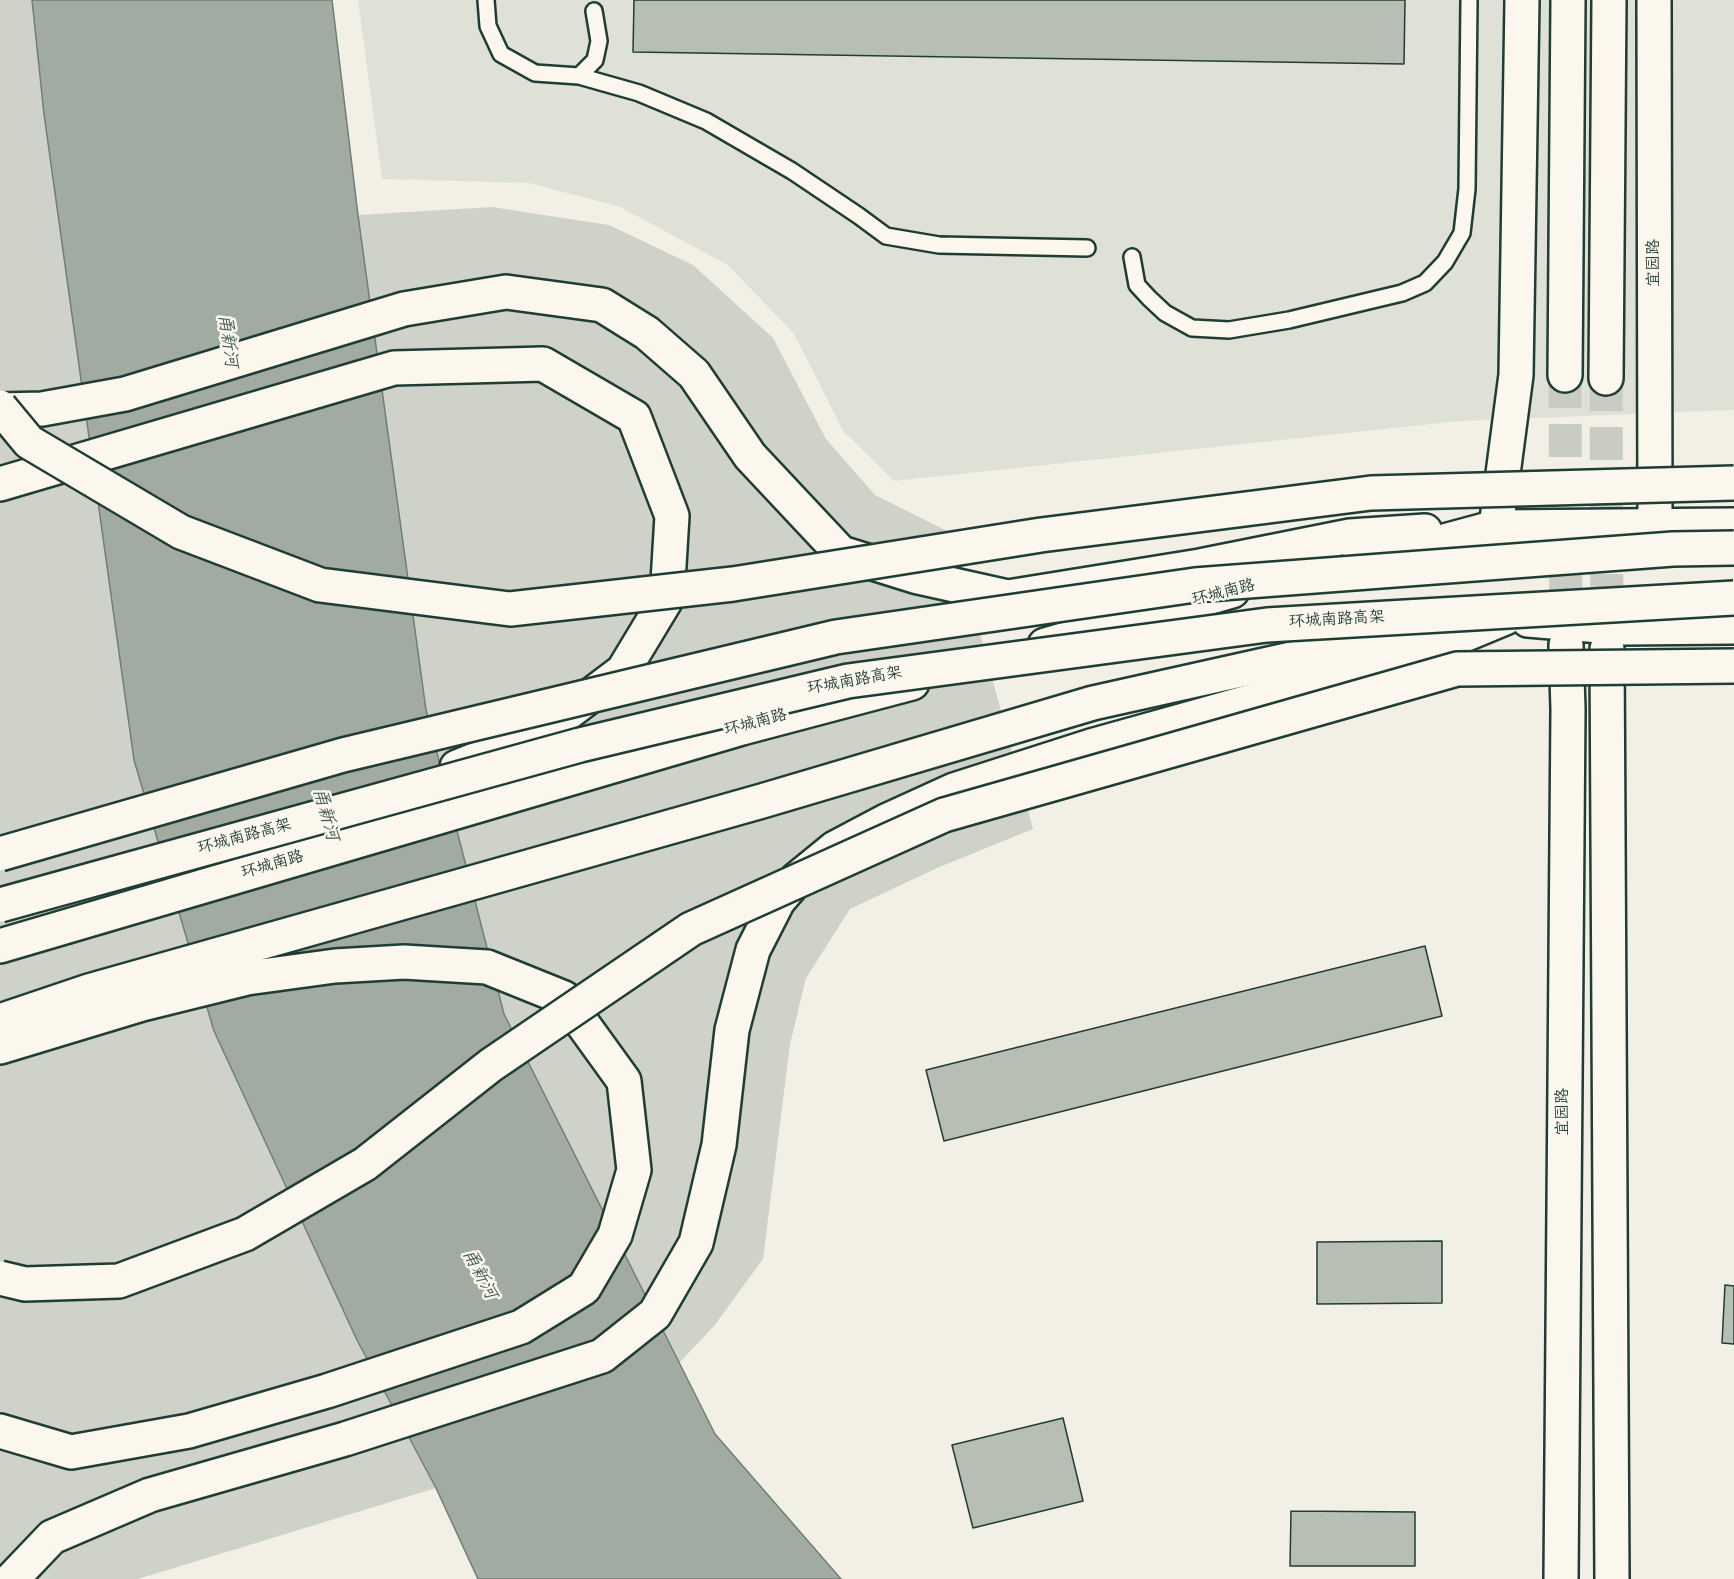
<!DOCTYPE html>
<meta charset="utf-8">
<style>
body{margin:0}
canvas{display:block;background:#f2f0e5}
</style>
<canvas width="1734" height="1579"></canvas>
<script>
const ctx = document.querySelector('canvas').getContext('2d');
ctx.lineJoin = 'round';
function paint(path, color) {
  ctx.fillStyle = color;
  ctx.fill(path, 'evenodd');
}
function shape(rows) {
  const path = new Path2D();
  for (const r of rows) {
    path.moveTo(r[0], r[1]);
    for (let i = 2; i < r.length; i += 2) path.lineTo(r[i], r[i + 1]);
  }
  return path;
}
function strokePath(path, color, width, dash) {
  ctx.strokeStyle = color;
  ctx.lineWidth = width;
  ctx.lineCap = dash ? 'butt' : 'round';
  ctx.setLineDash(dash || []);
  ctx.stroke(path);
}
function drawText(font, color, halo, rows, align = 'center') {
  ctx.font = font + ' Kalam,"LXGW WenKai TC",sans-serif';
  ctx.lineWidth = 5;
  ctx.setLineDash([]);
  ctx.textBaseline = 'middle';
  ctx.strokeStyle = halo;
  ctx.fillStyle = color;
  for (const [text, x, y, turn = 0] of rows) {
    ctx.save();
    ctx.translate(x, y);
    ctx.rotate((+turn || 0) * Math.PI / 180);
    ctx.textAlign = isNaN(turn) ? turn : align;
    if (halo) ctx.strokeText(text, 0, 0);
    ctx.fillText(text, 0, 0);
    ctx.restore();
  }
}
paint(shape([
 [358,0,1734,0,1734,410,1460,421,894,481,844,432,794,334,728,265,620,207,529,183,382,179]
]), '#e0e1d6');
paint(shape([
 [0,0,32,0,44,114,134,760,214,1031,357,1340,436,1488,138,1579,0,1579],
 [492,207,609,225,693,265,773,338,826,439,875,495,953,534,1033,829,937,868,850,909,806,978,790,1044,763,1259,714,1326,679,1363,504,1014,426,710,358,215]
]), '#cfd2c8');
const water = shape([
 [32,0,332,0,358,215,426,710,504,1014,715,1434,841,1579,478,1579,436,1488,357,1340,214,1031,134,760,44,114,32,0]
]);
paint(water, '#a2aba1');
strokePath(water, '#6e7f75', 1.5);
const building = shape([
 [634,0,1405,0,1404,64,633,52,634,0],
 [1425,946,1442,1016,944,1141,926,1070,1425,946],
 [1442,1241,1442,1303,1317,1304,1317,1242,1442,1241],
 [1725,1285,1734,1286,1734,1344,1722,1343,1725,1285],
 [1063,1418,1083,1501,973,1528,952,1445,1063,1418],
 [1291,1511,1415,1512,1415,1566,1290,1566,1291,1511]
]);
paint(building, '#b7beb3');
strokePath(building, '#1f3d34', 1.5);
strokePath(shape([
 [1565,375,1566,637],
 [1606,378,1607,632]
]), '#c8ccc2', 33, [33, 16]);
const service = shape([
 [486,0,488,26,501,54,535,73,579,76,595,60,599,41,594,11],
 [579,76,639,93,706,121,792,171,859,216,886,236,939,245,1087,248],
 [1132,257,1137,285,1149,298,1165,313,1192,328,1229,330,1289,320,1402,293,1425,283,1445,262,1462,233,1467,189,1469,0]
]);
const secondary = shape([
 [1654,0,1655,526],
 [1565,375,1568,0],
 [1606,378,1609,0],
 [1496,527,1516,375,1522,0],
 [1607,649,1612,1579],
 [1561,1579,1568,709,1566,645]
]);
const primary = shape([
 [0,410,42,409,125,394,404,309,506,292,602,305,647,333,694,374,750,456,841,553,918,577,1008,597,1200,566,1350,536,1425,531],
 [0,484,394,368,543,364,634,417,672,516,667,598,623,671,541,733,457,767],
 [1356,565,1496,527,1734,525],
 [1528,620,1624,628,1734,627],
 [1045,645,1232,591],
 [0,946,742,728,912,683],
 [0,1021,89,991,762,801,1093,703,1367,642,1463,625],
 [0,1047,142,1004,247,978,335,966,404,962,487,967,564,998,624,1081,634,1170,615,1235,584,1288,521,1327,327,1391,189,1431,71,1452,0,1431]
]);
const trunk = shape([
 [12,1579,52,1537,150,1495,345,1439,602,1356,655,1314,696,1243,719,1145,732,1030,753,950,778,901,797,879,835,848,886,821,954,790,1091,746,1256,700,1382,669,1505,618]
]);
strokePath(service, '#1f3d34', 20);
strokePath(secondary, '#1f3d34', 38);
strokePath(primary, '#1f3d34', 38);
strokePath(trunk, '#1f3d34', 38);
strokePath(service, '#fbf7ec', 15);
strokePath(secondary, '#fbf7ec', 33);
strokePath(primary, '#fbf7ec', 33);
strokePath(trunk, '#fbf7ec', 33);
const trunkBridge = shape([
 [0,407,29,442,181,532,320,585,510,609,733,584,1041,535,1371,493,1734,483],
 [0,854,343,755,836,637,1195,585,1673,549,1734,548],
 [0,905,580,745,848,681,1267,625,1734,598],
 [0,1278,25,1284,119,1281,245,1234,365,1164,491,1065,691,929,944,815,1457,669,1734,666]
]);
strokePath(trunkBridge, '#1f3d34', 38, []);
strokePath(trunkBridge, '#fbf7ec', 33);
drawText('16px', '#1f3d34', '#fbf7ec', [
 ["宜园路",1655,263,-90],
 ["环城南路",1224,594,-14],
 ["环城南路高架",1337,621,-3],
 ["环城南路高架",855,682,-10],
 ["环城南路",756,724,-15],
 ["环城南路高架",245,838,-15],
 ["环城南路",273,866,-16],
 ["宜园路",1564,1112,-90]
]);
drawText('italic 18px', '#465e55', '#fbf7ec', [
 ["甬新河",226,341,82],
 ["甬新河",324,815,74],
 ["甬新河",478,1275,62]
]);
</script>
